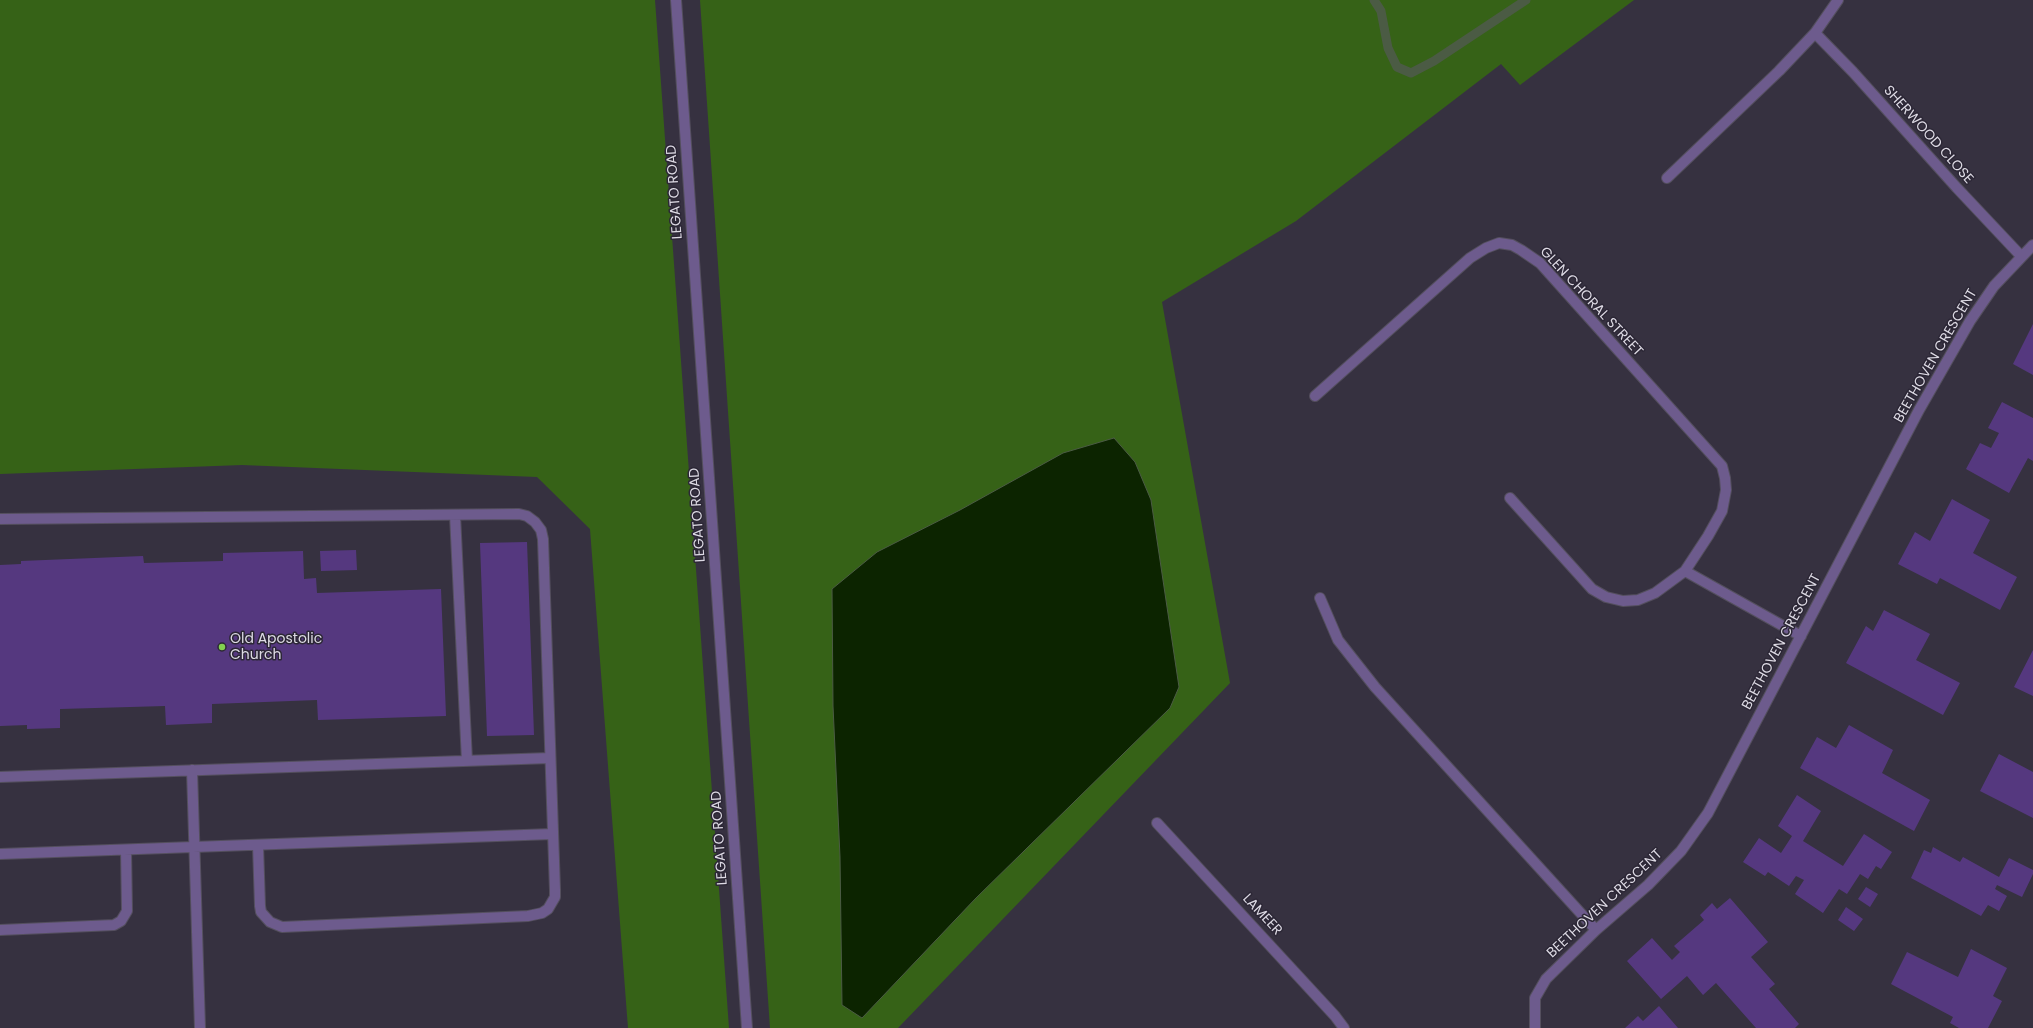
<!DOCTYPE html>
<style>
body{margin:0}
canvas{display:block;background:#363140}
</style>
<canvas width="2033" height="1028"></canvas>
<script>
const ctx = document.querySelector('canvas').getContext('2d');
ctx.lineJoin = 'round';
function paint(path, color) {
  ctx.fillStyle = color;
  ctx.fill(path, 'evenodd');
}
function shape(rows) {
  const path = new Path2D();
  for (const r of rows) {
    path.moveTo(r[0], r[1]);
    for (let i = 2; i < r.length; i += 2) path.lineTo(r[i], r[i + 1]);
  }
  return path;
}
function strokePath(path, color, width, dash) {
  ctx.strokeStyle = color;
  ctx.lineWidth = width;
  ctx.lineCap = dash ? 'butt' : 'round';
  ctx.setLineDash(dash || []);
  ctx.stroke(path);
}
function drawText(font, color, halo, rows, align = 'center') {
  ctx.font = font + ' Poppins,sans-serif';
  ctx.lineWidth = 3;
  ctx.setLineDash([]);
  ctx.textBaseline = 'middle';
  ctx.strokeStyle = halo;
  ctx.fillStyle = color;
  for (const [text, x, y, turn = 0] of rows) {
    ctx.save();
    ctx.translate(x, y);
    ctx.rotate((+turn || 0) * Math.PI / 180);
    ctx.textAlign = isNaN(turn) ? turn : align;
    if (halo) ctx.strokeText(text, 0, 0);
    ctx.fillText(text, 0, 0);
    ctx.restore();
  }
}
paint(shape([
 [0,0,655,0,729,1028,628,1028,590,529,537,477,242,465,0,474],
 [700,0,1634,0,1520,85,1501,64,1296,221,1162,302,1230,683,898,1028,770,1028]
]), '#366217');
const water = shape([
 [1114,438,1135,462,1151,500,1179,687,1170,708,976,898,862,1018,842,1005,840,857,833,706,832,589,877,552,960,510,1063,453,1114,438]
]);
paint(water, '#0c2400');
strokePath(water, '#4b5b44', 1);
strokePath(shape([
 [1374,0,1381,11,1388,48,1397,67,1411,73,1434,61,1526,0]
]), '#4b5b44', 9);
paint(shape([
 [2033,324,2033,375,2013,364],
 [2002,402,2033,418,2033,461,2028,458,2009,493,1966,469,1980,443,1991,448,1999,433,1988,428],
 [1952,499,1990,520,1973,553,2017,577,2000,610,1940,578,1937,584,1898,564,1915,532,1930,541],
 [527,542,534,735,487,736,480,543],
 [356,550,357,570,321,571,320,551],
 [303,551,304,579,316,578,317,593,441,589,446,716,318,720,317,700,212,704,212,723,166,725,165,706,60,709,60,728,27,729,27,725,0,726,0,565,21,564,21,561,143,556,144,563,223,561,223,553],
 [1884,610,1930,634,1916,660,1960,683,1943,715,1846,663,1866,626,1873,631],
 [2033,650,2033,696,2014,687],
 [1849,725,1893,750,1882,773,1930,800,1914,831,1800,768,1817,737,1836,748],
 [1999,754,2033,772,2033,818,1980,791],
 [1797,795,1821,811,1803,841,1843,866,1864,834,1892,852,1881,869,1876,866,1868,879,1860,874,1847,894,1839,889,1823,913,1795,894,1804,880,1796,876,1789,886,1768,872,1765,876,1743,862,1759,838,1781,853,1792,836,1778,826],
 [1933,847,1960,862,1963,857,1999,877,2009,858,2033,870,2033,874,2022,897,1997,885,1995,889,2007,896,1999,911,1988,905,1981,916,1911,878,1924,850,1931,853],
 [1866,887,1878,894,1870,907,1858,899],
 [1730,898,1768,942,1751,957,1775,984,1769,989,1799,1024,1795,1028,1756,1028,1716,983,1703,995,1687,976,1661,999,1627,961,1652,938,1672,960,1680,952,1674,946,1704,920,1700,915,1712,903,1717,909],
 [1846,907,1863,919,1854,931,1838,920],
 [1971,949,2007,968,1993,996,2002,1001,1988,1028,1959,1028,1950,1023,1953,1017,1891,984,1907,952,1958,977],
 [1659,1006,1678,1028,1625,1028,1638,1016,1643,1021]
]), '#55387f');
const minor = shape([
 [676,0,747,1028],
 [1815,33,1853,72,1957,188,2021,256],
 [1667,178,1779,71,1815,33,1838,0],
 [1315,396,1470,258,1486,248,1499,243,1512,245,1521,250,1540,263,1722,466,1725,478,1726,490,1722,511,1708,536,1685,571,1655,593,1638,600,1623,601,1606,597,1592,589,1510,498],
 [455,515,467,761],
 [0,519,519,514,527,516,535,522,541,530,543,539,555,890,555,897,548,909,542,913,528,916,282,927,270,922,261,912,260,906,258,845],
 [1685,571,1801,636],
 [1320,598,1338,640,1375,687,1596,930],
 [192,770,200,1028],
 [0,777,550,758],
 [1157,823,1335,1016,1344,1028],
 [0,854,552,834],
 [0,930,114,925,121,921,127,911,126,850],
 [1535,1028,1535,998,1546,979,1596,930,1648,885,1681,851,1708,813,1919,410,1970,321,1994,286,2033,245]
]);
strokePath(minor, '#544f5e', 12);
strokePath(minor, '#6d5b8d', 10);
for (const [x, y, r, color] of [
 [222,647,4,"#82d050"]
]) {
  const dot = new Path2D();
  dot.arc(x, y, r, 0, 2 * Math.PI);
  ctx.fillStyle = color;
  ctx.fill(dot);
  strokePath(dot, '#2c2736', 1.5);
}
drawText('14px', '#dddae4', '#2c2736', [
 ["SHERWOOD CLOSE",1928,135,48],
 ["LEGATO ROAD",675,192,-94],
 ["GLEN CHORAL STREET",1591,302,47],
 ["BEETHOVEN CRESCENT",1936,356,-60],
 ["LEGATO ROAD",698,515,-94],
 ["BEETHOVEN CRESCENT",1782,642,-62],
 ["LEGATO ROAD",720,838,-94],
 ["BEETHOVEN CRESCENT",1605,904,-43],
 ["LAMEER",1262,915,47]
]);
drawText('14px', '#dddae4', '#2c2736', [
 ["Old Apostolic",230,639],
 ["Church",230,655]
], 'left');
</script>
